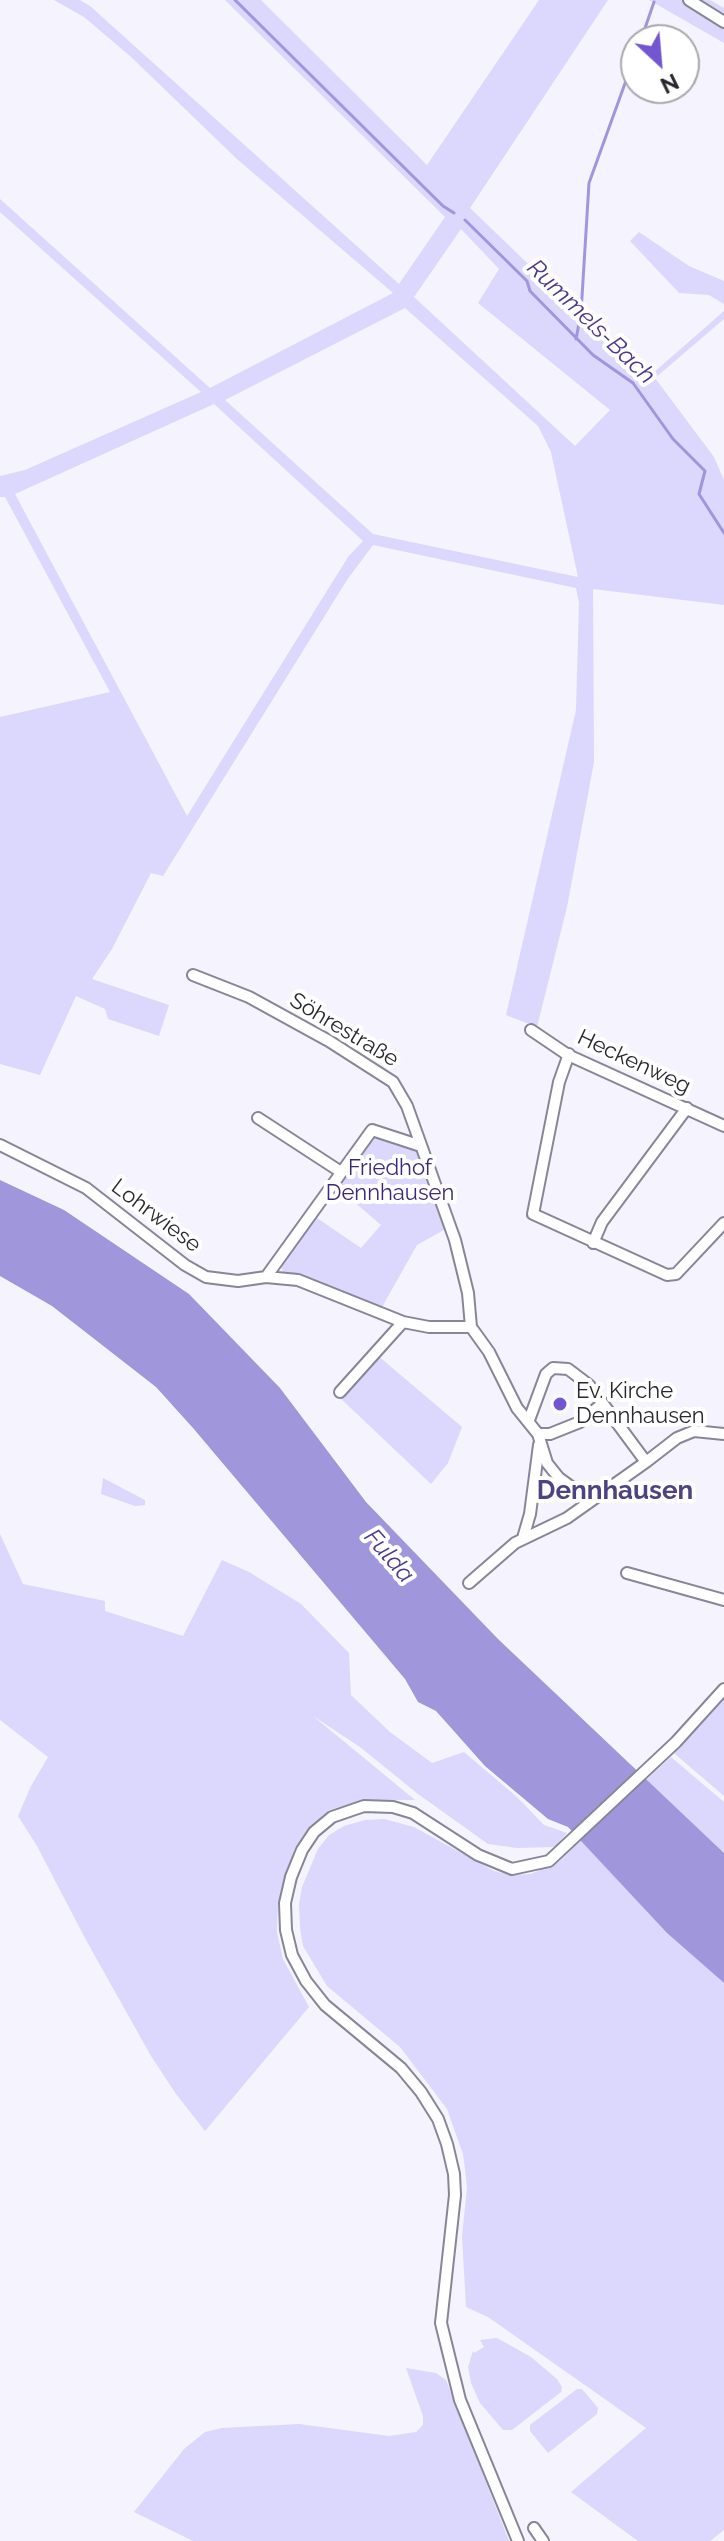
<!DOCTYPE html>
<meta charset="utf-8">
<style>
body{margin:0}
#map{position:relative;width:724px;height:2541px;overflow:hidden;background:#f4f3fe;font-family:Raleway,sans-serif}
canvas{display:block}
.north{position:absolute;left:620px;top:24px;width:80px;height:80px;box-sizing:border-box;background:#fff;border:2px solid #a9a9ab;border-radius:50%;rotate:154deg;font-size:22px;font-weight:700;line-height:32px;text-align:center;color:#27272e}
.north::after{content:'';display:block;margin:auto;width:28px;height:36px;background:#7356d0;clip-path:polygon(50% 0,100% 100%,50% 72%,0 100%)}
</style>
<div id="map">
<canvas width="724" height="2541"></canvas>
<div class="north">N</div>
</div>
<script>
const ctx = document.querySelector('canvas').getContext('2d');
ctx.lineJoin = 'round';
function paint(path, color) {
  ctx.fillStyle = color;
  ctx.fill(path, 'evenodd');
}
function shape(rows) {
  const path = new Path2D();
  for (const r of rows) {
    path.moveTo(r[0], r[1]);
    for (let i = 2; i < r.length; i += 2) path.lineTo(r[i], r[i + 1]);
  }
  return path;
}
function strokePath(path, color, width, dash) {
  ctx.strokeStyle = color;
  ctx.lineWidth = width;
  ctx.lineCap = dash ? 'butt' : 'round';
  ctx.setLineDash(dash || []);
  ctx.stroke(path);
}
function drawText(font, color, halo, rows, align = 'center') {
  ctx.font = font + ' Raleway,sans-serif';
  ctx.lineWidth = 8;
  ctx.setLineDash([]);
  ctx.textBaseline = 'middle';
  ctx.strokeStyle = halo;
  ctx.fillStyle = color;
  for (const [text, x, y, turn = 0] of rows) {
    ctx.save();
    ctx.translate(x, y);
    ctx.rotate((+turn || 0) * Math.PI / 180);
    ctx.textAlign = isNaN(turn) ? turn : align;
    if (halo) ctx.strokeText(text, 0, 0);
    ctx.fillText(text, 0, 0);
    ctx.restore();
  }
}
paint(shape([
 [54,0,80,0,90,6,399,284,445,217,225,0,261,0,427,165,539,0,608,0,470,208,578,312,585,315,652,374,724,311,724,319,655,378,714,457,724,480,724,605,593,589,594,762,567,907,537,1027,506,1015,576,710,579,603,576,588,373,545,347,580,163,876,151,873,112,949,92,979,169,1005,159,1036,108,1019,105,1009,76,996,40,1075,0,1064,0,717,110,692,5,497,0,497,0,476,25,470,201,392,0,212,0,199,210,388,393,293,237,159,130,56,84,17],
 [461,229,499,269,478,303,610,410,575,446,414,297],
 [405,308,538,426,551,452,578,577,373,534,225,400],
 [214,404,363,541,348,557,187,816,15,494],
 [649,0,710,0,724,8,724,43],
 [639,232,689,266,724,281,724,304,709,295,679,293,630,241],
 [376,1133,420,1147,449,1227,417,1245,382,1307,283,1272,280,1264,314,1216,361,1248,381,1225,337,1187],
 [377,1355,462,1427,448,1463,431,1484,339,1397],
 [103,1478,145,1500,145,1505,135,1506,101,1494],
 [0,1534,23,1584,105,1601,105,1611,183,1636,222,1560,249,1572,301,1604,349,1653,351,1695,390,1732,432,1763,464,1752,518,1798,544,1825,567,1833,555,1847,517,1848,488,1844,418,1794,360,1747,313,1716,415,1800,363,1800,329,1810,309,1827,295,1847,278,1903,277,1932,283,1959,309,2007,205,2131,176,2094,151,2056,86,1940,37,1846,18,1816,31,1786,48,1757,0,1720],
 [724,1689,724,1796,675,1754,676,1742],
 [671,1757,724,1802,724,1853,646,1780],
 [384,1819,414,1827,494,1871,510,1875,531,1874,559,1862,581,1840,667,1933,724,1983,724,2530,710,2541,638,2541,571,2492,646,2428,488,2317,466,2307,462,2236,467,2188,465,2169,463,2154,447,2109,400,2047,327,1986,303,1946,300,1928,299,1904,302,1887,318,1849,329,1835,344,1826,365,1820],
 [497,2338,531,2357,557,2379,562,2387,561,2392,512,2430,503,2430,480,2403,471,2383,468,2367,473,2351,474,2353,484,2347,480,2340],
 [406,2368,436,2373,446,2380,509,2541,193,2541,134,2512,184,2449,205,2432,222,2428,299,2424,389,2436,416,2432,423,2425,423,2416],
 [577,2389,582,2389,598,2408,597,2414,548,2453,530,2431,530,2425]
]), '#dbd7fd');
paint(shape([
 [0,1180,64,1210,189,1294,280,1388,366,1502,498,1639,724,1853,724,1983,667,1933,568,1827,548,1819,485,1766,436,1711,418,1702,405,1679,193,1428,156,1387,52,1306,0,1276]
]), '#9f96db');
strokePath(shape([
 [235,0,443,206,454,213],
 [641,40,654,2],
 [465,220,527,281,530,291,593,355,633,383,673,439,705,471,699,494,724,533],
 [576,339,581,313,589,183,636,53]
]), '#9f96db', 3);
const minor = shape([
 [689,0,724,22],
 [193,975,249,997,329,1041,393,1082,407,1106,455,1240,468,1293,471,1327,489,1352,517,1408,538,1434,547,1463,559,1478,589,1500],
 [531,1030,568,1055,724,1126],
 [569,1054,559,1082,533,1214,667,1275,676,1274,724,1223],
 [258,1118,341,1172],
 [0,1145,86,1188,185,1265,206,1277,238,1281,266,1277,298,1280,403,1322],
 [593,1243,602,1222,687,1108],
 [266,1277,372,1130,421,1146],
 [340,1392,403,1322,429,1327,471,1327],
 [529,1420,546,1374,553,1368,568,1369,589,1385,646,1462],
 [538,1434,550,1434,580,1422,602,1404],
 [523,1538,530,1514,539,1445],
 [627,1573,724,1600],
 [469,1583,515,1543,567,1518,646,1462,677,1438,694,1431,724,1434],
 [534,2528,543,2541],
 [518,2541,460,2400,441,2323,455,2195,454,2174,447,2144,438,2119,421,2092,401,2068,325,2005,306,1981,292,1955,286,1930,285,1903,291,1877,302,1850,314,1832,332,1817,364,1806,393,1807,413,1813,478,1855,512,1869,549,1861,676,1742,724,1689]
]);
strokePath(minor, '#878697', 14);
strokePath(minor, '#fff', 10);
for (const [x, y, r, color] of [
 [560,1404,8,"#7356d0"]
]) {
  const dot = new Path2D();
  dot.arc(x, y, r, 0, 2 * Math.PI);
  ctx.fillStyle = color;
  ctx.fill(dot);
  strokePath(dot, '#fff', 3);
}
drawText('22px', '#27272e', '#fff', [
 ["Söhrestraße",344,1030,31],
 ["Heckenweg",634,1062,25],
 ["Lohrwiese",156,1216,37]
]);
drawText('22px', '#3c2878', '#fff', [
 ["Friedhof",390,1168],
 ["Dennhausen",390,1193]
]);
drawText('22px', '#27272e', '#fff', [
 ["Ev. Kirche",576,1391],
 ["Dennhausen",576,1416]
], 'left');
drawText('italic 24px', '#4b398a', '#fff', [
 ["Rummels-Bach",591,322,44],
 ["Fulda",389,1556,49]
]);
drawText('bold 26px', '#4e4380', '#fff', [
 ["Dennhausen",615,1491]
]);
</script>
